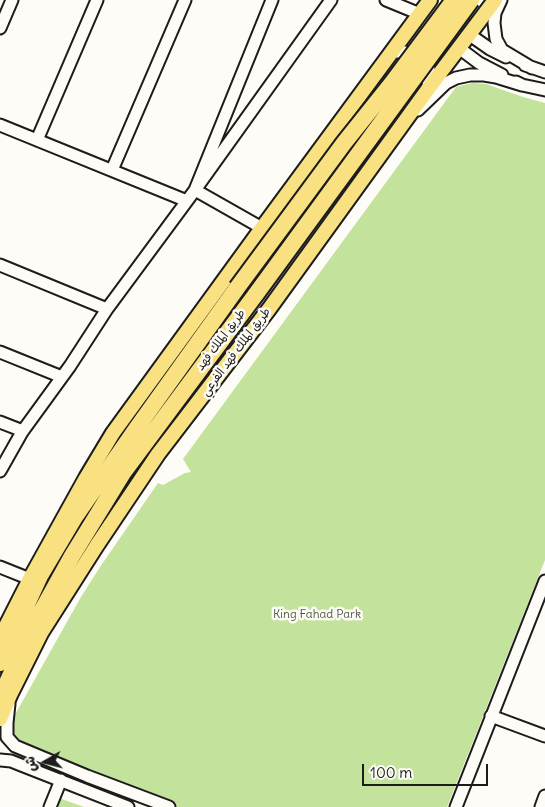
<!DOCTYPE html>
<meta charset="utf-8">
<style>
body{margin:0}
#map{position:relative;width:545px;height:807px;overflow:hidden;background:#fdfcf7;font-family:Delius,"Playpen Sans Arabic",sans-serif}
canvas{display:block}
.north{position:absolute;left:20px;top:737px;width:50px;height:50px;-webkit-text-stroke:4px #fdfcf7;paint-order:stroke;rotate:262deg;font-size:14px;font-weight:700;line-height:20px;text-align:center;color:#1c1c1c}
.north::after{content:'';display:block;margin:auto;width:18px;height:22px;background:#1c1c1c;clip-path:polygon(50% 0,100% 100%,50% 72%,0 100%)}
.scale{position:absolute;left:362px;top:764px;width:126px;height:22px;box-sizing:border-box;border:2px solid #1c1c1c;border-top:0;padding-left:6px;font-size:15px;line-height:18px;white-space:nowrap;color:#1c1c1c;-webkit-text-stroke:4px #fdfcf7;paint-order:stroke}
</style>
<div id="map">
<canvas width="545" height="807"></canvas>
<div class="north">ش</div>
<div class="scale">100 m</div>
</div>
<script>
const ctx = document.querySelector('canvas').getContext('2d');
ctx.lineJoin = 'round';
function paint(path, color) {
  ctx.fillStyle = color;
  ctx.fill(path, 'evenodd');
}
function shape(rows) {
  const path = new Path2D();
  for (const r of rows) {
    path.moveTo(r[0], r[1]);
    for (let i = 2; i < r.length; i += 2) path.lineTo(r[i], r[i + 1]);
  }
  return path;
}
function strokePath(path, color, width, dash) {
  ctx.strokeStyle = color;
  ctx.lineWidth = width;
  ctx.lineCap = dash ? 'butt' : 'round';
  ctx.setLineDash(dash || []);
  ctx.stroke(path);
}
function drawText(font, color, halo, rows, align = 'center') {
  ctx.font = font + ' Delius,"Playpen Sans Arabic",sans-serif';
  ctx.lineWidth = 5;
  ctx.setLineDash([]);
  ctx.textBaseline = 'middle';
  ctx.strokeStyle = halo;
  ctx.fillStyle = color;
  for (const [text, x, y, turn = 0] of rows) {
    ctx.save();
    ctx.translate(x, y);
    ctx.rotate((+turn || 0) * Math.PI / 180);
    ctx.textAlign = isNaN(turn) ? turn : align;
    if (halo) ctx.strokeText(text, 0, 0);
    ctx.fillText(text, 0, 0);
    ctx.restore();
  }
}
paint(shape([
 [472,83,486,84,523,97,545,103,545,560,447,807,178,807,16,743,12,739,12,720,81,597,100,567,158,483,163,485,185,473,191,472,183,459,456,87],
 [59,798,84,807,55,807]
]), '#c3e29b');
const minor = shape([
 [386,0,420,14],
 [501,0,495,13,494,23,496,39,502,50,532,68],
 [0,28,12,0],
 [470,35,490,49,506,57],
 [459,48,479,63,502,75],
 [392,52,405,52,419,59,429,69,428,89],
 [525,65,545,72],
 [516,82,522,85,545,90],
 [418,110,446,83,456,78,470,75,484,75,496,77,522,85],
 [0,125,187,201],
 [37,140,97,0],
 [112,170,185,0],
 [262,228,195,190,272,0],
 [0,265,107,309],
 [0,352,62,377],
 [0,422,23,431],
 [0,471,22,432,70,366,107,309,195,190,331,0],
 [0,567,30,579],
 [9,704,7,723,7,737,15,746,87,776,169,807],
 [491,716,545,736],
 [0,760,11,761,21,765,128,807],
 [50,807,61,780],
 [456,807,545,581],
 [541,807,545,796]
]);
const major = shape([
 [0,638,30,579,86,478,113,433,262,228,430,0],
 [0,719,10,695,41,633,97,545,158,454,269,309,428,89,495,0]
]);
const highway = shape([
 [0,663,40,576,75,517,136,429,237,288],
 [0,698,31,630,72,556,123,473,256,294]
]);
strokePath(minor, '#1c1c1c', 15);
strokePath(major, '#1c1c1c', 18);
strokePath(highway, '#1c1c1c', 20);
strokePath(minor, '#fdfcf7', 11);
strokePath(major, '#f9e181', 14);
strokePath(highway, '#f9e181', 16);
const highwayBridge = shape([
 [237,288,344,143,392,83,454,0],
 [256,294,471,0]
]);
strokePath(highwayBridge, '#1c1c1c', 20, []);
strokePath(highwayBridge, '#f9e181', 16);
drawText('12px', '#1c1c1c', '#fdfcf7', [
 ["طريق الملك فهد",221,340,-53],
 ["طريق الملك فهد الفرعي",236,352,-53]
]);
drawText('12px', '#4e5742', '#fdfcf7', [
 ["King Fahad Park",317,615]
]);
</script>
